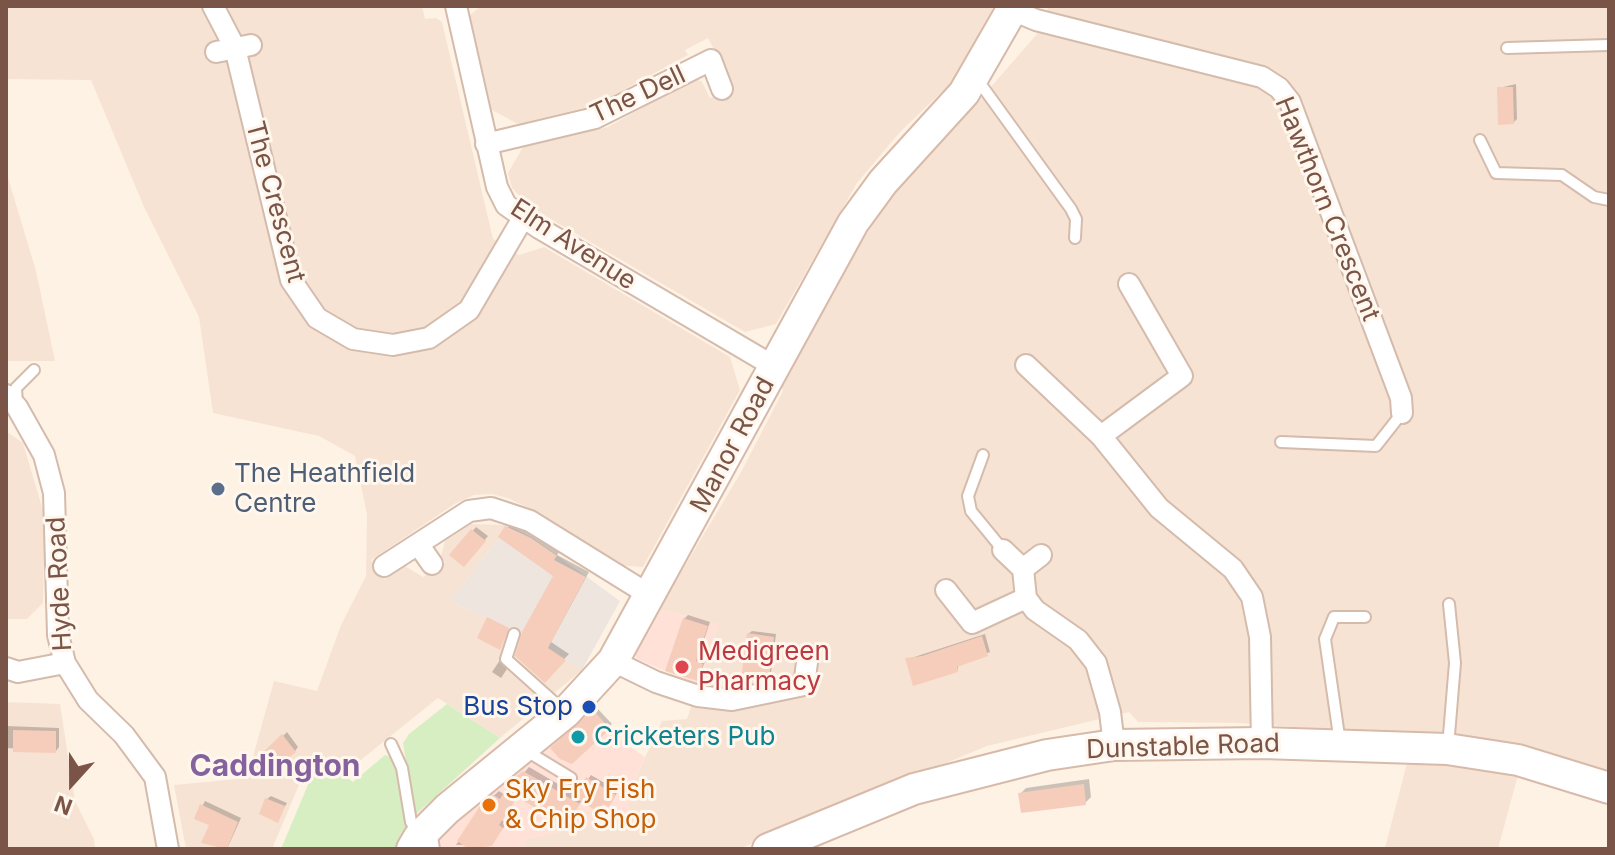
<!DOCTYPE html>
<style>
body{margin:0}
#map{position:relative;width:1615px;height:855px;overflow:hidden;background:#fef2e5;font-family:Inter,sans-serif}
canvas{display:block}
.frame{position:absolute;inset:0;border:8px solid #7a5547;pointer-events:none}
.north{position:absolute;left:32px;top:743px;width:80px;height:80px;-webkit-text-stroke:6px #fff7ed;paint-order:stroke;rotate:201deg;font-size:22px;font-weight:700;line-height:32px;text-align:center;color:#7a5547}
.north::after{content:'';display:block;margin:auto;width:28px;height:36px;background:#7a5547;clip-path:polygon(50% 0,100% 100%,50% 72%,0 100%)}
</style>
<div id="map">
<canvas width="1615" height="855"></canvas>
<div class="frame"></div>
<div class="north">N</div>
</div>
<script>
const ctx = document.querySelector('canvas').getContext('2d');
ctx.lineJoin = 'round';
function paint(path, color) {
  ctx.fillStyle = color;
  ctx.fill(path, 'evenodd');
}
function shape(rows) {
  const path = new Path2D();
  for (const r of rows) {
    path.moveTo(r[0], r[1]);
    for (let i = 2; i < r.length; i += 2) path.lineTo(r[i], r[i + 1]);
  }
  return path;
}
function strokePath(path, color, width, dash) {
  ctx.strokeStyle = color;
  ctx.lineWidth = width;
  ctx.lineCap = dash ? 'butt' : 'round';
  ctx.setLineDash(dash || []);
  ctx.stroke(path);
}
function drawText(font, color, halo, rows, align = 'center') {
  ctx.font = font + ' Inter,sans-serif';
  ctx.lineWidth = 6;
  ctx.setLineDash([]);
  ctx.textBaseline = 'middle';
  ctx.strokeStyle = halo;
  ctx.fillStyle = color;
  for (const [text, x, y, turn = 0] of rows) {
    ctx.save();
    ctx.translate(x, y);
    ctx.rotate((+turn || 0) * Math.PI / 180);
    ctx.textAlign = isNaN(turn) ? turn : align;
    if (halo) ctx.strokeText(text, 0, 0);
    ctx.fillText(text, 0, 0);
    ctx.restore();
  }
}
paint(shape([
 [6,6,422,6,425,19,436,18,442,22,493,239,519,255,544,247,730,357,740,390,643,567,616,565,535,511,510,499,492,494,474,495,456,503,371,560,384,579,405,566,423,577,445,562,441,556,445,541,471,524,509,525,450,601,546,646,582,670,500,738,438,698,357,763,306,768,272,849,186,849,174,785,247,778,274,681,317,691,341,625,366,576,367,515,355,456,319,436,213,413,199,317,144,207,91,80,6,79],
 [481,6,994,6,953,81,900,132,857,183,776,324,745,332,530,207,512,188,508,173,523,147,608,127,695,78,702,82,710,98,733,87,708,38,685,50,688,55,595,105,518,124,492,110,470,15],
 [1049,6,1609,6,1609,773,1519,743,1240,723,1138,722,1129,712,987,746,739,849,523,849,526,839,629,816,629,792,662,721,687,719,718,625,659,609,740,474,783,391,781,383,838,278,898,185,955,128,1037,34],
 [6,171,36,271,55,361,6,361],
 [6,431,23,443,45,517,43,603,27,619,6,619],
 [6,702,60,704,75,801,94,839,95,849,6,849],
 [1407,763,1466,765,1518,775,1498,849,1385,848]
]), '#f7e3d3');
paint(shape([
 [659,609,719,624,698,685,637,659,633,652],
 [589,706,618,738,645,757,629,792,629,816,527,839,523,849,426,849,443,829]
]), '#ffe1d8');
paint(shape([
 [509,525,533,538,620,601,582,670,546,646,450,601]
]), '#eee5df');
paint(shape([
 [447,704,500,738,415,815,403,743,409,734],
 [385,755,393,758,397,768,410,843,408,849,281,849,312,775,344,775,353,782]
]), '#d7eec2');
paint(shape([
 [1516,84,1517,119,1513,123,1499,88],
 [512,523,536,534,560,551,557,555,589,572,551,642,569,654,544,680,555,575,507,528],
 [476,527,488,536,464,565,452,555],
 [688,615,710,622,698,658,706,660,697,679,684,619],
 [752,631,776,634,771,673,768,677,748,634],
 [985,634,990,652,959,664,957,671,908,659],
 [500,660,507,669,501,678,492,672],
 [597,708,612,724,572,762,553,749],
 [6,726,59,728,59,747,56,751,6,748],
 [287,732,298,747,295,751,256,763],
 [529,767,577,795,591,775,618,791,612,801,582,800,566,824,518,795,502,820,507,823,491,844,456,845,481,807,499,791,505,795],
 [1089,779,1091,797,1085,803,1020,794,1026,788],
 [271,796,287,803,277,820,267,799],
 [205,801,241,818,227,849,204,842,211,824,196,818]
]), '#0003');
paint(shape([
 [1497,87,1513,87,1514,124,1498,125],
 [505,526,531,538,557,556,554,560,586,577,548,648,566,660,545,683,515,656,522,632,553,576,498,537],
 [471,529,486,541,464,567,449,555],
 [487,617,509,628,500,650,477,638],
 [683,618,708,626,696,661,703,664,698,681,665,671],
 [747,633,774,637,769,679,741,679],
 [982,636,988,656,957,667,958,672,913,686,905,658,922,656],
 [593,710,610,729,572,764,560,759,550,748],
 [13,730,56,731,56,753,13,752],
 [282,734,296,752,264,777,253,762],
 [523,771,580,804,566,826,517,797,499,825,503,828,492,846,469,849,457,841,480,806,493,795,500,799,511,780],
 [586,777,616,795,609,807,603,804,598,812,574,797],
 [1084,784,1086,805,1021,813,1018,793],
 [265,798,285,806,278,823,259,814],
 [200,804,238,822,227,849,201,843,209,825,194,819]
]), '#f6cdba');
const lane = shape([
 [1507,48,1609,45],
 [977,79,1071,209,1076,219,1075,238],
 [1480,140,1496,173,1562,175,1594,197,1609,200],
 [17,405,16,388,34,370],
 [1281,442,1376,446,1402,413],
 [983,455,968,496,971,511,1003,550],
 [514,634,506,659,564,711],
 [1340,743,1325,639,1334,617,1365,617],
 [391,744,402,768,411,822,418,835],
 [1448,747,1455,663,1449,604],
 [525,750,571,778],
 [431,830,434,849]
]);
const street = shape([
 [213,6,235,48,291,280,317,318,353,339,393,345,429,338,469,310,523,218],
 [456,6,497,187,506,205,539,228,775,367],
 [1012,10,1036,20,1262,77,1279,88,1290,102,1334,220,1401,398,1402,413],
 [216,52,251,45],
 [486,144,595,118,711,60,722,89],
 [1026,365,1101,436,1159,508,1233,569,1252,597,1260,637,1262,743],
 [6,395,17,407,44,455,54,493,58,635,65,663,88,700,124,735,155,777,168,849],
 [1101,436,1182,376,1129,284],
 [418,544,432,564],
 [1003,550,1023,569,1026,598,1035,610,1078,640,1096,663,1110,712,1114,745],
 [384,566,469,511,491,508,530,521,651,596],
 [1023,569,1041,555],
 [946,590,972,623,1026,598],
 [613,661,656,682,698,696,732,700,804,685,808,655],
 [6,668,18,672,65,663]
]);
const secondary = shape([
 [412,849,419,837,447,809,566,712,613,661,853,223,883,182,964,93,1014,6],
 [768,849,914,789,1047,755,1114,745,1262,743,1447,749,1518,760,1609,788]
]);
strokePath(lane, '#d4bbac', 14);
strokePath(street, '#d4bbac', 24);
strokePath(secondary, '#d7baa9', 34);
strokePath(lane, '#fff', 10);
strokePath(street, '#fff', 20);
strokePath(secondary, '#fff', 30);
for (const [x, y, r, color] of [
 [218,489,8,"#5c6f8a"],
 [682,667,8,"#e0444e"],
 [589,707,8,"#1a4fb4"],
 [578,737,8,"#0f9aa8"],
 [489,805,8,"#e8710a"]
]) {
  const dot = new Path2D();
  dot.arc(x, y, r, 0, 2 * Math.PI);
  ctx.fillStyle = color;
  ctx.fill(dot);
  strokePath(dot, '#fff7ed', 3);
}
drawText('26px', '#7a5547', '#fff7ed', [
 ["The Dell",638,95,-25],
 ["The Crescent",275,202,75],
 ["Hawthorn Crescent",1327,209,68],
 ["Elm Avenue",573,245,33],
 ["Manor Road",733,445,-62],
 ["Hyde Road",60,584,-93],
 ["Dunstable Road",1183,747,-2]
]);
drawText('26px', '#4e5e75', '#fff7ed', [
 ["The Heathfield",234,474],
 ["Centre",234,504]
], 'left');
drawText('26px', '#be3a42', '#fff7ed', [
 ["Medigreen",698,652],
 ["Pharmacy",698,682]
], 'left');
drawText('26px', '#164399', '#fff7ed', [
 ["Bus Stop",573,707]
], 'right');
drawText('26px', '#0d838f', '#fff7ed', [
 ["Cricketers Pub",594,737]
], 'left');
drawText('26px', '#c56008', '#fff7ed', [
 ["Sky Fry Fish",505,790],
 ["& Chip Shop",505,820]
], 'left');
drawText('bold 30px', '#85629e', '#fff7ed', [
 ["Caddington",275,767]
]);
</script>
